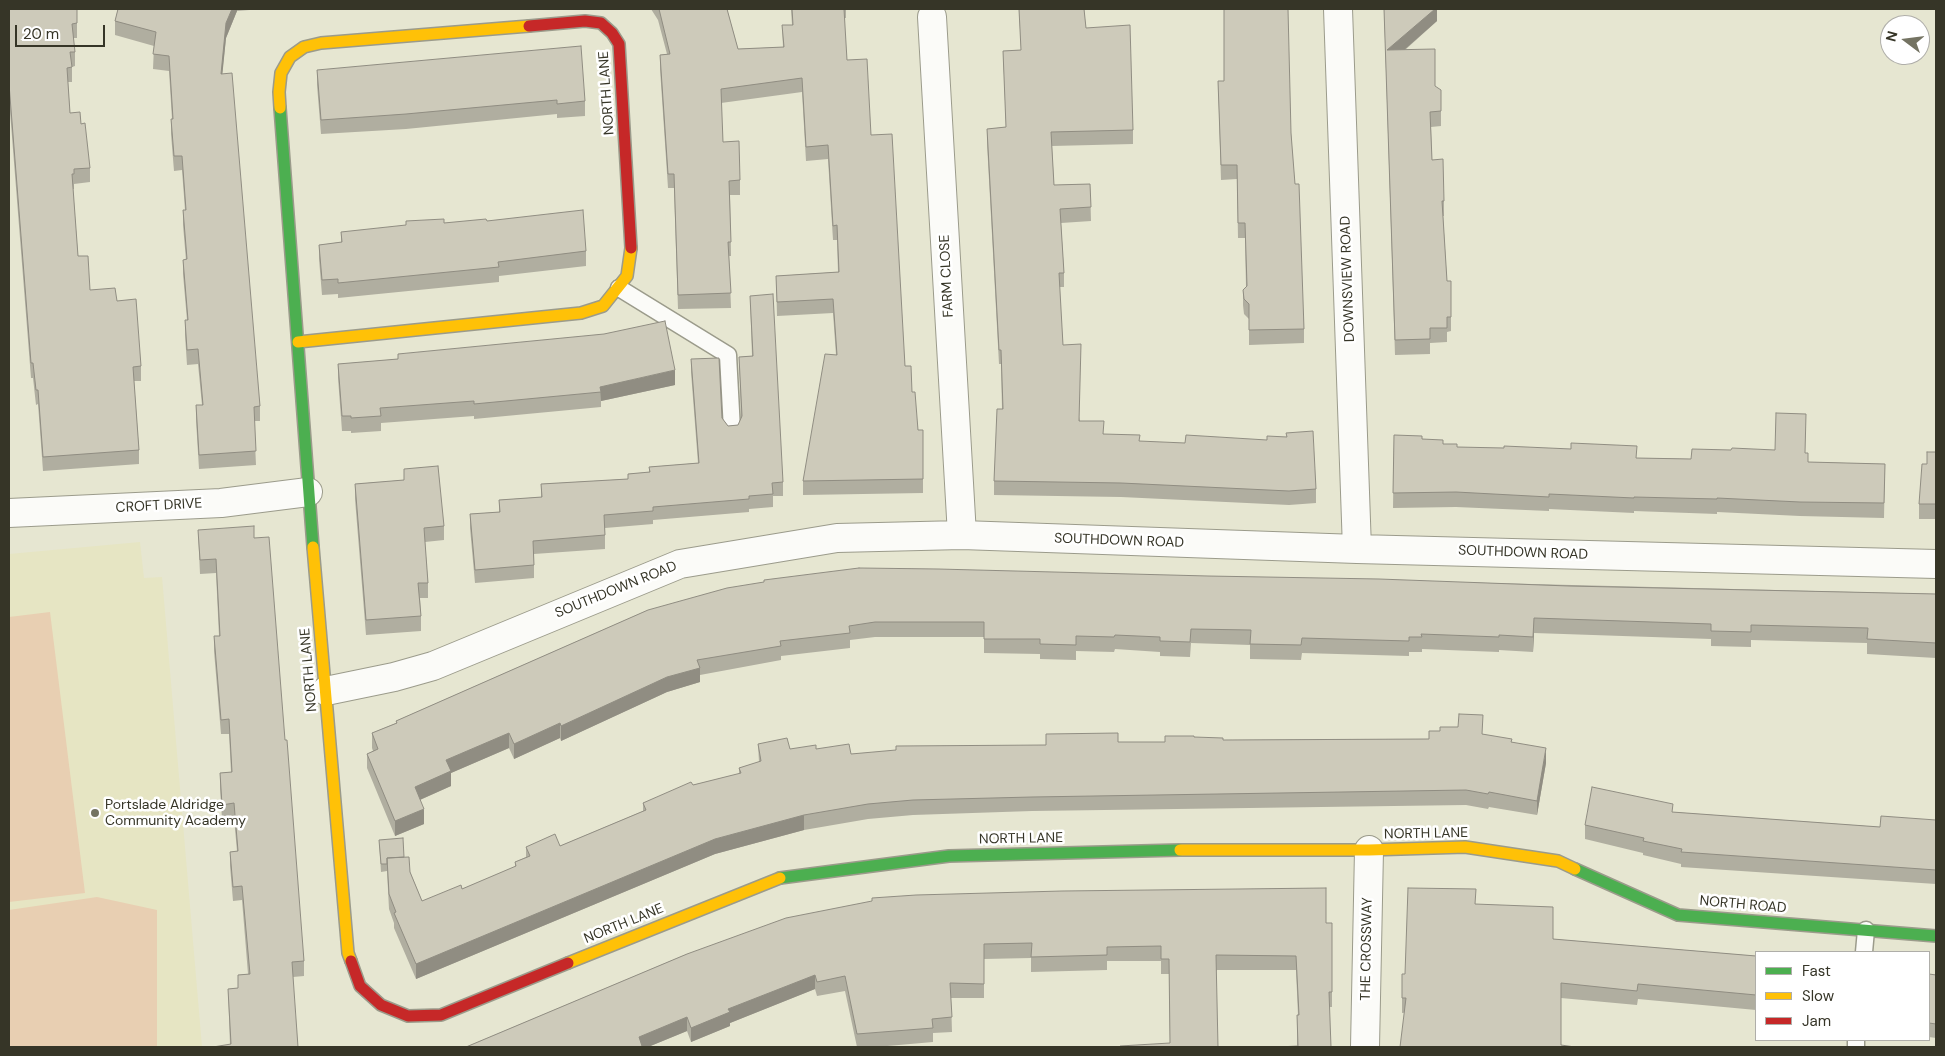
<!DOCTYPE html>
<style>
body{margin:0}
#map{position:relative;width:1945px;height:1056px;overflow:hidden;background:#e6e6d1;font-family:"DM Sans",sans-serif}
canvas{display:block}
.frame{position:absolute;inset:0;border:10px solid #363527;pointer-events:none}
.legend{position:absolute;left:1755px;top:951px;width:175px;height:90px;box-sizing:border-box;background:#fff;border:1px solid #afaea9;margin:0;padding:6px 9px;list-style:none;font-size:15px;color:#363527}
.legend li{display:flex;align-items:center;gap:10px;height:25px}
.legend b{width:25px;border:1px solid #afaea9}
.north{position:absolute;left:1880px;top:15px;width:50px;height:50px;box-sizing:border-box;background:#fff;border:1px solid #afaea9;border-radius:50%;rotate:285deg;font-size:14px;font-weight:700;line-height:20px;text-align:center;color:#363527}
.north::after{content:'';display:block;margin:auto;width:18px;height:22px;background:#747362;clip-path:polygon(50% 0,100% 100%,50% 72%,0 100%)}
.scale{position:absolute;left:15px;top:25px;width:90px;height:22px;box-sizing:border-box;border:2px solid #363527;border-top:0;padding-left:6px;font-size:15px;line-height:18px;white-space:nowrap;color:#363527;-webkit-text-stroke:4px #fff;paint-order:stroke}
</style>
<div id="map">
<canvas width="1945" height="1056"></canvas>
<div class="frame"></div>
<ul class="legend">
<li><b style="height:6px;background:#4caf50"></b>Fast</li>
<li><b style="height:6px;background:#ffc107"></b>Slow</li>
<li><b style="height:6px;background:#c62828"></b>Jam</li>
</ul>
<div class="north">N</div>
<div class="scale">20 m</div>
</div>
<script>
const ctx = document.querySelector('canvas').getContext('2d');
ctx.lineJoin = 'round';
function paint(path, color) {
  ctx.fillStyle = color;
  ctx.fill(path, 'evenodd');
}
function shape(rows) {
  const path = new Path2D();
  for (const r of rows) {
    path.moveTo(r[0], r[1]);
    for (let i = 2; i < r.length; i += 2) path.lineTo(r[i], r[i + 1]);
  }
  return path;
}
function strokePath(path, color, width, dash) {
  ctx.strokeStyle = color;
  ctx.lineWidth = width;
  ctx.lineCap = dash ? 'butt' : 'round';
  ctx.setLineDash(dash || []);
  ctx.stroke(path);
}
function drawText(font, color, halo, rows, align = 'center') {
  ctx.font = font + ' "DM Sans",sans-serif';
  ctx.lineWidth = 5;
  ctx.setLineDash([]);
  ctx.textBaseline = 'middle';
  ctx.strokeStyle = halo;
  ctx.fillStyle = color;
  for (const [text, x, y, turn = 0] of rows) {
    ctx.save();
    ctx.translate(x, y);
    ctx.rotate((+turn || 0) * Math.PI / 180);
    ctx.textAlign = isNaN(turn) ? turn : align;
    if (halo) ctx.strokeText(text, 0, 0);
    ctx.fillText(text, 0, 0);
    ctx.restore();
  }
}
paint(shape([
 [140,542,144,578,162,577,202,1047,9,1047,9,554]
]), '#e6e5c3');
paint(shape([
 [50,612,85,893,9,902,9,617],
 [97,897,157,910,157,1047,9,1047,9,910]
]), '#e8cfb2');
const lane = shape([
 [619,288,728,355,732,430],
 [1864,952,1866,930],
 [1856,1047,1856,1040]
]);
const street = shape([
 [1338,9,1357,549],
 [932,17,962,535],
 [9,513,221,503,308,492],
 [326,691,394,677,433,666,680,564,837,538,962,535,1357,549,1936,564],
 [1365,1047,1369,850]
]);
const fast = shape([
 [280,108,313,547],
 [1575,869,1678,915,1936,936],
 [780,878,949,856,1180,850]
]);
const slow = shape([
 [280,108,279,92,281,73,290,57,304,47,321,43,529,26],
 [298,342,581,313,603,306,627,276,631,248],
 [313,547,348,953,351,961],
 [1180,850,1369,850,1465,847,1558,861,1575,869],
 [568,963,780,878]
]);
const jam = shape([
 [529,26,585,21,601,23,612,33,619,44,631,248],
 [351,961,360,986,381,1005,408,1016,441,1015,568,963]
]);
strokePath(lane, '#9b9b8b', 19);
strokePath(street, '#9b9b8b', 30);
strokePath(fast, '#9b9b8b', 14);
strokePath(slow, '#9b9b8b', 14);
strokePath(jam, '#9b9b8b', 14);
strokePath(lane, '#fbfbf8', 16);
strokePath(street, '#fbfbf8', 28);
strokePath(fast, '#4caf50', 11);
strokePath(slow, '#ffc107', 11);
strokePath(jam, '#c62828', 11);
paint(shape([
 [9,9,77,9,77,38,73,38,75,52,75,66,72,67,72,82,68,82,70,113,81,124,90,168,90,182,74,184,74,189,73,189,78,256,90,290,117,301,141,366,141,381,134,381,139,450,139,464,43,471,38,404,36,405,33,378,31,378,9,99],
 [118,9,262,9,237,11,226,38,222,74,260,406,260,421,254,421,256,465,199,469,196,420,196,405,202,405,198,364,187,365,185,335,185,320,187,320,183,274,183,260,186,260,183,225,183,210,185,210,182,170,174,171,171,134,171,119,172,119,169,71,153,69,154,46,115,35,115,21],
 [651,9,727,9,738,49,783,47,782,25,792,25,791,9,846,9,846,18,844,18,847,60,871,135,905,366,912,392,918,430,923,430,923,493,803,495,803,481,836,355,833,313,777,316,776,276,838,272,837,240,833,240,828,159,806,161,802,92,721,103,723,142,740,180,740,195,730,195,731,256,729,256,731,308,678,309,674,188,668,188,660,69,660,55,667,54,658,20],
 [1019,9,1084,9,1086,28,1133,130,1133,144,1052,146,1054,185,1090,184,1091,221,1061,223,1064,273,1064,287,1059,287,1063,345,1080,421,1104,434,1140,441,1316,489,1316,503,1289,505,1121,497,994,495,994,481,1002,409,1001,364,999,364,987,143,987,129,1006,127,1003,51,1021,50],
 [1384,9,1437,9,1437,21,1405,50,1435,86,1441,111,1441,126,1431,127,1432,160,1444,201,1444,216,1443,216,1447,281,1451,281,1451,331,1447,332,1447,342,1430,343,1430,354,1395,355],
 [317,70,585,101,585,116,557,118,557,114,406,129,321,134,317,85],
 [1218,81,1224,81,1291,133,1304,329,1304,343,1249,345,1249,319,1244,314,1243,305,1243,290,1246,287,1245,238,1238,238,1237,179,1221,180],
 [487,221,586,251,586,266,499,276,499,282,338,298,338,294,322,295,319,259,319,245,341,242,341,232,444,223],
 [750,296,783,482,783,496,773,496,773,507,749,509,749,512,653,520,653,524,605,528,605,549,534,554,534,578,475,583,470,528,470,514,499,512,499,500,541,497,541,484,628,479,628,474,649,472,649,467,698,463,691,372,691,359,722,418,728,426,738,425,741,418,739,357,752,356],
 [398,354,675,385,601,401,601,407,474,419,474,416,381,423,381,431,351,433,351,431,342,431,338,378,338,364,398,359],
 [1394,435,1422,439,1457,447,1637,458,1691,459,1805,453,1808,462,1885,464,1884,518,1800,516,1717,512,1717,514,1634,511,1634,513,1549,509,1549,511,1456,507,1393,508],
 [1936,452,1936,519,1919,519,1919,504,1927,464],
 [404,469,444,526,444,540,425,542,428,583,428,598,420,598,421,616,421,631,366,635,355,499,355,484,404,480],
 [198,530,254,538,304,961,304,976,293,977,230,1045,228,989,238,988,238,975,248,974,242,900,233,901,230,866,230,852,237,851,234,818,222,819,220,788,220,773,231,772,229,734,221,734,214,651,214,636,219,636,216,573,200,574],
 [1208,576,1936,594,1936,658,1867,654,1867,643,1751,640,1751,647,1711,646,1711,639,1534,633,1533,652,1499,650,1499,652,1422,649,1422,652,1409,652,1409,656,1302,653,1301,660,1250,659,1250,645,1191,643,1190,657,1160,656,1160,652,1115,649,1114,652,1076,651,1076,660,1040,659,1040,654,984,653,984,637,875,637,850,640,850,648,781,656,781,660,700,675,700,682,667,692,561,741,560,738,514,759,509,748,451,773,451,786,420,800,424,824,395,836,367,768,367,754,373,751,372,748,372,733,396,723,396,721,648,610],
 [1483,734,1512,742,1546,763,1537,815,1489,807,1488,809,1466,805,1032,811,913,815,868,819,804,830,715,854,416,979,394,928,394,923,389,909,387,871,381,872,379,840,404,857,422,901,462,889,515,867,515,862,526,857,526,847,560,846,643,811,643,803,693,785,739,774,739,768,759,762,758,744,790,749,816,749,851,754,1118,742,1165,742,1194,737,1223,740,1429,739],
 [1673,812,1880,827,1936,820,1936,884,1681,867,1681,864,1643,855,1643,853,1585,839,1585,825],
 [1476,904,1553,939,1756,956,1756,1010,1638,999,1637,1005,1561,998,1402,1013,1402,974,1405,974],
 [1326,923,1332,923,1332,1007,1329,1007,1297,1046,1297,1015,1298,1015,1296,970,1217,970,1170,1043,1169,974,1161,974,1161,961,1107,961,1107,970,1031,972,1031,958,984,959,984,998,951,998,952,1032,933,1033,933,1042,876,1047,857,1047,845,991,817,996,815,989,730,1023,730,1026,691,1042,687,1031,648,1047,466,1047,687,954],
 [1929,974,1936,975,1936,1038,1929,1037]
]), '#b0aea0');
paint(shape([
 [232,9,237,9,237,11,226,38,221,88,221,74,226,23],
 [1435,9,1437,9,1437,21,1387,65,1387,50],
 [675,370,675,385,601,401,600,387],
 [1534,618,1534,633,1533,652,1533,637],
 [700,668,700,682,667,692,561,741,561,726,667,677],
 [560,723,560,738,514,759,514,744],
 [509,733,509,748,451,773,451,786,415,802,415,787,446,760],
 [1546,748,1546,763,1537,815,1537,801],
 [424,809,424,824,395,836,395,821],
 [804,815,804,830,715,854,416,979,416,964,715,839],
 [815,975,815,989,730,1023,730,1026,691,1042,691,1028,728,1009],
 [687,1017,687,1031,648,1047,639,1047,639,1037]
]), '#908d82');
const building = shape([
 [9,9,77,9,77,23,72,24,75,52,70,52,72,67,67,68,70,113,80,112,81,124,85,123,90,168,74,169,74,174,72,174,78,256,88,256,90,290,115,288,117,301,136,299,141,366,133,367,139,450,43,457,38,390,36,390,33,363,31,363,9,84,9,9],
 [118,9,232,9,226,23,221,74,232,73,260,406,254,407,256,451,199,455,196,405,203,405,198,349,187,350,185,320,188,320,183,260,187,259,183,210,186,210,182,156,174,156,171,119,173,119,169,56,153,54,156,32,115,21,118,9],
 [659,9,727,9,738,49,784,47,782,25,793,25,792,9,844,9,847,60,867,59,871,135,892,134,905,366,911,366,912,392,915,392,918,430,923,430,923,479,803,481,825,354,837,355,833,299,777,302,776,276,839,272,837,225,833,226,828,145,806,147,802,78,721,89,723,142,739,141,740,180,729,181,731,242,728,242,731,293,678,295,674,174,668,174,660,55,670,54,659,9],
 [1019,9,1084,9,1086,28,1130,25,1133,130,1051,132,1054,185,1090,184,1091,207,1060,209,1064,273,1059,273,1063,345,1081,344,1079,421,1104,421,1103,434,1140,435,1139,441,1185,443,1186,435,1267,440,1267,436,1287,437,1286,433,1313,431,1316,489,1289,491,1121,483,994,481,997,409,1003,409,1001,350,999,350,987,129,1006,127,1003,51,1021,50,1019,9],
 [1224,9,1288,9,1291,133,1295,184,1299,184,1304,329,1249,330,1249,304,1244,299,1243,290,1247,286,1245,223,1238,223,1237,165,1221,165,1218,81,1224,81,1224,9],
 [1384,9,1435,9,1387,50,1435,49,1435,86,1441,90,1441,111,1430,112,1432,160,1443,159,1444,201,1442,201,1447,281,1451,281,1451,317,1447,317,1447,328,1430,328,1430,339,1395,340,1384,9],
 [581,46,585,101,557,104,557,100,406,114,321,120,317,70,581,46],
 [583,210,586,251,498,262,499,267,338,283,338,279,322,280,319,245,342,242,341,232,406,225,406,221,444,219,444,223,486,219,487,221,583,210],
 [773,294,783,482,772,483,773,494,749,496,749,499,653,507,653,511,604,515,605,535,533,541,534,565,475,570,470,514,500,512,499,500,542,497,541,484,628,479,628,474,650,472,649,467,699,463,691,359,719,358,722,418,728,426,738,425,742,416,739,357,753,356,750,296,773,294],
 [665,321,675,370,600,387,601,392,474,404,474,401,380,408,381,416,351,418,351,416,342,416,338,364,398,359,398,354,604,334,665,321],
 [1776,413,1806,414,1805,453,1808,453,1808,462,1885,464,1884,503,1800,502,1717,498,1717,499,1634,497,1634,498,1549,494,1549,497,1456,492,1393,493,1394,435,1422,436,1422,439,1443,440,1443,444,1457,444,1457,447,1504,448,1504,446,1571,449,1571,443,1637,446,1636,458,1691,459,1692,449,1731,450,1732,448,1775,450,1776,413],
 [1927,452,1936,452,1936,504,1919,504,1922,464,1927,464,1927,452],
 [438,466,444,526,424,528,428,583,418,583,421,616,366,620,355,484,404,480,404,469,438,466],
 [254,526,254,538,269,537,285,740,287,740,304,961,292,962,298,1047,213,1047,231,1044,228,989,238,988,238,975,250,974,242,886,233,887,230,852,238,851,234,803,222,805,220,773,232,772,229,719,221,720,214,636,220,636,216,559,200,560,198,530,254,526],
 [859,568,938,569,1208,576,1379,579,1569,586,1936,594,1936,643,1867,639,1868,628,1751,625,1751,632,1711,631,1711,624,1534,618,1533,637,1499,635,1499,637,1421,634,1422,637,1409,637,1409,641,1302,638,1301,645,1250,644,1251,630,1191,629,1190,642,1160,641,1160,637,1115,635,1114,637,1076,636,1076,645,1040,644,1040,639,984,639,984,622,875,622,849,626,850,633,780,641,781,646,697,660,700,668,667,677,561,726,560,723,514,744,509,733,446,760,451,771,415,787,424,809,395,821,367,754,378,749,372,733,397,723,396,721,648,610,727,588,764,582,764,580,859,568],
 [1459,714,1483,715,1482,734,1512,739,1511,742,1546,748,1537,801,1489,792,1488,794,1466,790,1032,797,913,800,868,804,804,815,715,839,416,964,394,913,396,912,389,894,387,858,409,857,410,872,422,901,461,885,462,889,516,866,515,862,530,856,526,847,555,834,560,846,646,810,643,803,691,782,693,785,741,773,739,768,761,761,758,744,787,738,790,749,816,745,816,749,849,744,851,754,896,750,896,746,1046,745,1046,734,1118,733,1118,742,1165,742,1165,736,1194,736,1194,737,1223,738,1223,740,1429,739,1429,731,1440,731,1440,727,1458,727,1459,714],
 [1592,787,1673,804,1672,812,1880,827,1881,816,1936,820,1936,870,1681,852,1682,849,1643,841,1644,838,1585,825,1592,787],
 [403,838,404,857,387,858,387,864,381,864,379,840,403,838],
 [1326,888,1326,923,1332,923,1332,992,1329,992,1331,1047,1278,1047,1298,1046,1297,1015,1299,1015,1296,956,1216,955,1218,1047,1120,1047,1120,1046,1170,1043,1169,959,1161,959,1161,946,1107,947,1107,955,1031,957,1032,943,984,944,984,984,950,983,952,1017,932,1019,933,1028,857,1034,845,976,817,982,815,975,728,1009,730,1012,691,1028,687,1017,639,1037,642,1046,640,1047,466,1047,687,954,786,918,872,901,872,898,916,895,1062,891,1326,888],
 [1408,888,1476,889,1475,904,1553,907,1553,939,1756,956,1756,995,1638,984,1637,991,1561,983,1561,1045,1575,1047,1400,1047,1406,998,1402,998,1402,974,1405,974,1408,888],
 [1929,974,1936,975,1936,1024,1929,1023,1929,974]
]);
paint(building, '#cdcaba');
strokePath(building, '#908d82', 1);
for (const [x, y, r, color] of [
 [95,813,5,"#747362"]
]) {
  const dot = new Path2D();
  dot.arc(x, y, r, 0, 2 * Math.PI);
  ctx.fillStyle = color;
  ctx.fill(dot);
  strokePath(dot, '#fff', 2);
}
drawText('14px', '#363527', '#fff', [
 ["NORTH LANE",607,93,-94],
 ["FARM CLOSE",947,276,-93],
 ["DOWNSVIEW ROAD",1348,279,-92],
 ["CROFT DRIVE",159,506,-3],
 ["SOUTHDOWN ROAD",1119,541,2],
 ["SOUTHDOWN ROAD",1523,553,2],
 ["SOUTHDOWN ROAD",616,590,-22],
 ["NORTH LANE",309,670,-95],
 ["NORTH LANE",1426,834,-1],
 ["NORTH LANE",1021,839,-1],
 ["NORTH ROAD",1743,905,5],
 ["NORTH LANE",624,924,-22],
 ["THE CROSSWAY",1367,949,-89]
]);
drawText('14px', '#363527', '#fff', [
 ["Portslade Aldridge",105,805],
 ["Community Academy",105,821]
], 'left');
</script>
